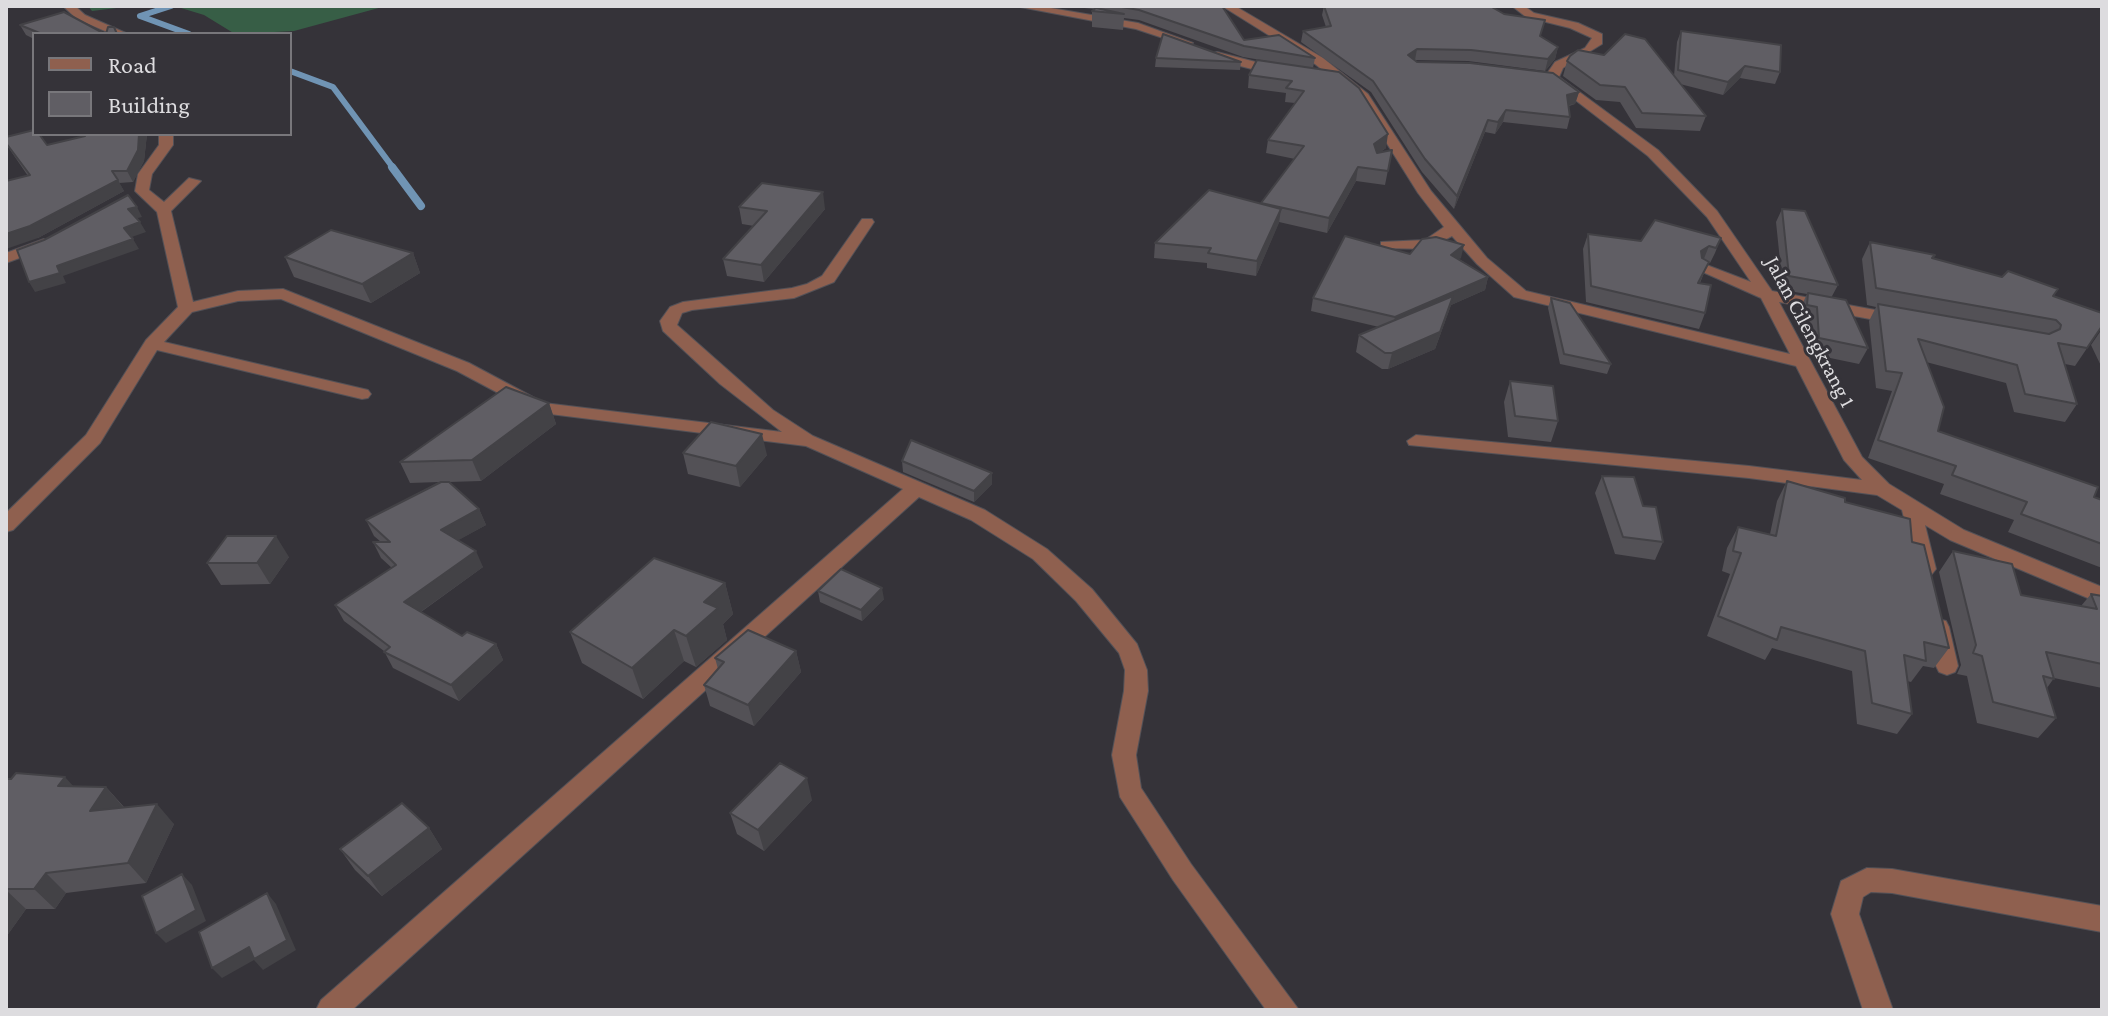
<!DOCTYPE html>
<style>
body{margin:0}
#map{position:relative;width:2108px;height:1016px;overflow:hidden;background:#353339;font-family:"Crimson Pro",serif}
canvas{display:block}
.frame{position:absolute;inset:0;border:8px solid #dddcdf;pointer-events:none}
.legend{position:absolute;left:32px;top:32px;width:260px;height:104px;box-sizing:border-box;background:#353339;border:2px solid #78777b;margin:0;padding:10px 14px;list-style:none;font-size:24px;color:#dddcdf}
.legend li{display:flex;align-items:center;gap:16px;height:40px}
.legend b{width:40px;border:2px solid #78777b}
</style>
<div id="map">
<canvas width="2108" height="1016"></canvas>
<div class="frame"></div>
<ul class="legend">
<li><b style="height:10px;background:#8f604f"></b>Road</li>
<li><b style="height:22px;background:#605e64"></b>Building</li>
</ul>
</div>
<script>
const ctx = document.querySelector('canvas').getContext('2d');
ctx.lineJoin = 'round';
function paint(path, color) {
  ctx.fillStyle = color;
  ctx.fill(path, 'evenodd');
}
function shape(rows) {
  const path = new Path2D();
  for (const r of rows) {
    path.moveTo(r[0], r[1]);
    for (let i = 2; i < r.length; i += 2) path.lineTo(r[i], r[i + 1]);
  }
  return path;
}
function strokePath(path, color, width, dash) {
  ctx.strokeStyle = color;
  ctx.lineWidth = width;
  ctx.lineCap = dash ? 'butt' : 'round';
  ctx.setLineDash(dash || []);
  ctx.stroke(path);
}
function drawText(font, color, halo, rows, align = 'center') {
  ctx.font = font + ' "Crimson Pro",serif';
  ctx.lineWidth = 6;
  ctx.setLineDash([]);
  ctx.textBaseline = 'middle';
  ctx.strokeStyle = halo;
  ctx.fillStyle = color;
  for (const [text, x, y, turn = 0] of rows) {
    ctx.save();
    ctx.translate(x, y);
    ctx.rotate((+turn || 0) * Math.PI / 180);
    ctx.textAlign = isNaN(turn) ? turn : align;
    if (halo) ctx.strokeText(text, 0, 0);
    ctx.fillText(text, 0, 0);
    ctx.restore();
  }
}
paint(shape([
 [88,6,386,6,294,31,235,34,204,15,181,8,133,6,92,11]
]), '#375e46');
strokePath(shape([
 [171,6,140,16,189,34],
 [290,71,333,87,394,169]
]), '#7094b4', 6);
strokePath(shape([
 [392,167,421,206]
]), '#7094b4', 8);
const minor = shape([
 [63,6,75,6,85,15,128,34,112,34,77,19,63,6],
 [1015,6,1039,6,1138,23,1193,43,1187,46,1136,29,1015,6],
 [1222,6,1235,6,1323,58,1368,94,1431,191,1487,258,1526,291,1790,354,1761,298,1696,269,1704,264,1751,282,1707,217,1648,156,1548,79,1546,75,1555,62,1585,48,1592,38,1570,28,1526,17,1512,6,1524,6,1534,13,1578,23,1602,34,1602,44,1563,68,1559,77,1658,150,1717,211,1772,291,1897,314,1905,319,1897,324,1779,302,1862,457,1889,484,1964,530,2102,587,2102,604,1950,540,1925,525,1936,569,1932,574,1925,576,1918,574,1902,510,1877,495,1749,478,1409,445,1407,441,1416,435,1749,466,1862,480,1844,460,1796,366,1514,297,1477,264,1452,236,1428,249,1381,248,1381,242,1425,240,1444,227,1418,193,1359,99,1315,64,1222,6],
 [1217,52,1283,69,1285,72,1279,76,1213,59,1213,53,1217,52],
 [159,134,173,134,173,145,152,174,149,190,164,202,189,178,201,181,171,211,193,302,238,291,283,289,469,363,544,403,782,432,720,384,663,331,660,321,670,307,683,302,792,288,807,284,822,276,862,219,872,219,874,222,834,282,794,298,692,310,682,313,677,325,773,410,813,436,985,510,1047,549,1092,589,1137,644,1147,670,1148,691,1136,755,1141,788,1191,864,1299,1010,1266,1010,1173,880,1120,797,1112,755,1124,691,1125,670,1119,653,1076,601,1033,559,971,520,919,497,352,1010,316,1010,321,1000,903,489,806,446,534,412,457,371,281,299,238,301,192,312,164,342,368,390,371,394,368,398,362,399,157,350,100,443,13,530,6,532,6,513,86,435,146,340,178,307,157,212,135,191,138,174,159,145,159,134],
 [44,239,52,244,49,247,6,263,6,253,44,239],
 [1938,619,1946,621,1949,627,1958,666,1955,672,1947,675,1939,672,1936,666,1927,627,1930,621,1938,619],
 [1867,868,1892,869,2102,906,2102,932,1892,893,1871,892,1863,897,1859,914,1893,1010,1863,1010,1831,914,1841,881,1867,868]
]);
strokePath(minor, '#535157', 2);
paint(minor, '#8f604f');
paint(shape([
 [1065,6,1222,6,1244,40,1315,58,1313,68,1386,148,1379,153,1392,150,1385,185,1356,181,1327,233,1279,222,1256,276,1207,268,1207,263,1154,258,1155,243,1261,203,1295,159,1266,153,1268,140,1295,103,1285,102,1286,93,1248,88,1249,75,1267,61,1243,57,1139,20,1124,18,1123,30,1092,27,1092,11,1094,9],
 [1324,6,1490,6,1558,47,1555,59,1545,71,1468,61,1415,60,1417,62,1579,92,1575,104,1569,106,1570,117,1567,129,1503,122,1495,134,1485,132,1454,209,1422,172,1371,92,1301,42,1303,31,1326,27,1322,15],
 [20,25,105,34,34,34,34,39,26,35],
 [1681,31,1780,72,1775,84,1740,78,1723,95,1680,84,1706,116,1700,131,1636,128,1620,102,1596,100,1563,76,1567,61,1674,76,1677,42],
 [1156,58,1241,62,1240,70,1155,67],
 [85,134,147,134,144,161,133,182,119,183,124,191,38,238,28,176,6,144,6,137,47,145,85,136],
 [739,207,825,209,764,282,727,276,723,259,754,226,742,224],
 [1782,209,1838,285,1831,298,1868,348,1859,364,1811,354,1809,323,1799,321,1800,309,1807,294,1783,290,1776,222],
 [1588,234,1641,241,1721,238,1715,253,1710,263,1708,263,1700,283,1705,313,1699,329,1586,302,1583,249],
 [1870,242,1932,258,2053,296,2102,326,2075,366,2065,364,2077,404,2065,422,2014,412,2006,383,1926,362,1938,431,2102,500,2102,568,2008,532,2014,520,1940,494,1944,484,1868,458,1892,391,1876,388,1869,321,1876,307,1867,305,1862,259],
 [413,253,420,273,371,303,294,277,285,257],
 [1461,258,1459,259,1488,277,1485,290,1451,305,1435,349,1388,369,1382,369,1356,352,1359,335,1379,327,1311,311,1313,298],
 [1551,298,1611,364,1607,374,1560,364,1548,308],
 [2102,329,2102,368,2091,345],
 [1510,381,1558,421,1551,442,1508,437,1504,402],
 [549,403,556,424,481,481,449,482,479,509,486,525,458,540,483,567,421,612,462,636,496,644,503,660,459,701,393,668,384,651,344,621,335,605,392,568,381,558,373,542,381,542,374,536,366,520,439,482,410,483,400,462],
 [683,453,767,455,740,487,688,474],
 [902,461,992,473,992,484,974,502,903,472],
 [1602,476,1643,506,1663,542,1655,560,1615,554,1595,493],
 [1787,481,1845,502,1912,542,1949,648,1934,668,1923,666,1911,682,1907,681,1912,714,1897,734,1857,724,1852,671,1772,648,1765,660,1707,636,1730,574,1722,571,1727,548,1738,527,1770,534,1777,501],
 [1953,551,2021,595,2081,606,2091,594,2102,596,2102,688,2054,678,2047,688,2056,718,2038,738,1977,723,1967,676,1957,674,1961,665,1939,572],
 [289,557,270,584,221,585,207,563],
 [725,583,733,614,723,624,727,640,696,667,684,661,643,699,582,663,570,632],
 [818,591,884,599,862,621,820,602],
 [796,651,801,672,754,726,710,706,704,685,718,669,715,658],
 [6,779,74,786,106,787,124,807,174,824,146,883,66,893,55,909,26,909,6,937],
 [812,800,764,851,737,834,730,813],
 [429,828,442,849,382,896,355,870,340,849]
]), '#535156');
paint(shape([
 [1558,47,1555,59,1545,71,1548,59],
 [1417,49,1415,60,1408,55],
 [1745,66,1740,78,1723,95,1728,82],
 [1579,92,1575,104,1564,106,1567,95],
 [1506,110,1503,122,1495,134,1498,122],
 [1488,120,1485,132,1454,209,1457,196],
 [139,134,147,134,144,161,133,182,127,171],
 [1388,134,1386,148,1371,158,1374,144],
 [1358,167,1356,181,1327,233,1329,218],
 [118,180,124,191,38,238,6,249,6,234],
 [823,192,825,209,764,282,761,265],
 [137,207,142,217,134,219,128,209],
 [1281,209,1279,223,1256,276,1257,261],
 [140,222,146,232,129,238,124,228],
 [133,239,139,249,63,276,66,283,35,292,29,282,57,266],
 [1464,245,1461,258,1447,267,1451,255],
 [1709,246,1703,261,1695,266,1701,251],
 [413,253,420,273,371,303,362,284],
 [1488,277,1485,290,1451,305,1435,349,1388,369,1392,353,1392,330,1395,317],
 [549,403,556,424,481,481,472,460],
 [762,434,767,455,740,487,736,466],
 [992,473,992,484,974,502,974,491],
 [479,509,486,525,448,546,441,530],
 [276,536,289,557,270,584,257,563],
 [476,551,483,567,412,618,404,602],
 [725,583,733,614,723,624,727,640,696,667,686,636,704,602],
 [882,588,884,599,862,621,861,610],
 [674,630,684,661,643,699,632,668],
 [496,644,503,660,459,701,451,685],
 [796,651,801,672,754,726,748,705],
 [65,777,84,798,58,786],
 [807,778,812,800,764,851,758,830],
 [106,787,124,808,90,811],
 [157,804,174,824,146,883,128,863],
 [429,828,442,849,382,896,368,876],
 [46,873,66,893,55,909,34,889],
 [182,874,192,885,206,921,166,943,156,933],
 [6,890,26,909,6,937],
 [267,893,276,904,296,950,263,970,254,960,222,978,212,968]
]), '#434246');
const building = shape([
 [1116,6,1222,6,1244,40,1279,35,1315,58,1244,46,1139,10,1116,6],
 [1324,6,1490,6,1504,14,1545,20,1540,36,1558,47,1548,59,1471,50,1417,49,1408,55,1417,62,1470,63,1553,73,1579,92,1567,95,1570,117,1506,110,1498,122,1488,120,1457,196,1425,159,1373,81,1303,31,1331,26,1324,6],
 [1096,8,1124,14,1092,11,1096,8],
 [64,12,105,34,42,34,20,25,64,12],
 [108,27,114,27,117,34,106,34,108,27],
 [1681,31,1781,45,1780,72,1745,66,1728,82,1678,70,1681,31],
 [1163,34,1241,62,1156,58,1163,34],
 [1625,34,1645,39,1706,116,1642,113,1625,87,1600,85,1567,61,1570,56,1578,50,1604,55,1625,34],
 [1257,60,1339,72,1359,88,1388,134,1374,144,1377,153,1392,150,1388,171,1358,167,1329,218,1261,203,1304,146,1268,140,1304,91,1286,88,1292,81,1249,75,1257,60],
 [34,130,34,134,39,134,47,145,85,136,85,134,139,134,138,150,127,171,112,171,118,180,30,226,6,234,6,181,30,175,6,143,6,137,34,130],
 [762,183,823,192,761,265,723,259,767,211,739,207,762,183],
 [1209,190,1281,209,1257,261,1208,253,1211,248,1155,243,1209,190],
 [128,195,137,207,128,209,140,222,124,228,133,239,57,266,60,273,29,282,17,250,44,240,128,195],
 [1782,209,1805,211,1838,285,1789,276,1782,209],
 [1655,220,1721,238,1716,248,1709,246,1701,251,1702,258,1709,262,1698,283,1711,285,1705,313,1591,286,1588,234,1641,241,1655,220],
 [331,230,413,253,362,284,285,257,331,230],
 [1345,236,1410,254,1422,239,1436,237,1464,245,1451,255,1488,277,1395,317,1313,298,1345,236],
 [1870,242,1935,255,1932,258,2002,277,2008,271,2058,289,2053,296,2102,313,2102,326,2087,348,2058,343,2077,404,2025,394,2017,365,1918,339,1944,407,1938,431,2098,487,2094,497,2102,500,2102,544,2021,514,2027,502,1952,475,1956,466,1878,440,1902,373,1886,371,1878,304,2049,334,2060,329,2061,325,2056,320,1876,288,1870,242],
 [1808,293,1846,300,1868,348,1819,338,1817,307,1807,305,1808,293],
 [1453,296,1440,332,1392,353,1385,353,1359,335,1453,296],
 [1551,298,1570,303,1611,364,1564,354,1551,298],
 [1510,381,1553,386,1558,421,1515,416,1510,381],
 [506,387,549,403,472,460,400,462,506,387],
 [711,422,762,434,736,466,683,453,711,422],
 [911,440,992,473,974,491,902,461,911,440],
 [1602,476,1634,477,1643,506,1656,507,1663,542,1623,537,1602,476],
 [1787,481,1845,498,1845,502,1910,519,1912,542,1924,545,1949,648,1924,642,1926,661,1904,655,1912,714,1872,703,1865,651,1781,627,1777,640,1718,616,1741,553,1733,551,1738,527,1776,536,1787,481],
 [441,482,449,482,479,509,441,530,476,551,404,602,462,636,467,632,496,644,451,685,384,652,390,647,335,605,396,565,373,542,390,542,366,520,441,482],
 [227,536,276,536,257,563,207,563,227,536],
 [1953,551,2012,564,2021,595,2097,609,2091,594,2102,596,2102,664,2046,652,2054,679,2043,676,2056,718,1993,702,1982,656,1973,653,1976,645,1953,551],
 [654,558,725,583,704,602,718,608,686,636,674,630,632,668,570,632,654,558],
 [841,569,882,588,861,610,818,591,841,569],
 [748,630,796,651,748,705,704,685,724,662,715,658,748,630],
 [780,763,807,778,758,830,730,813,780,763],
 [16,773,65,777,58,786,106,787,90,811,157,804,128,863,46,873,34,889,6,889,6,779,11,779,16,773],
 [402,803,429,828,368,876,340,849,402,803],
 [182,874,196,910,156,933,142,896,182,874],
 [267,893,287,940,254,959,249,947,212,968,199,932,267,893]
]);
paint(building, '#605e64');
strokePath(building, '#434246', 2);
drawText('22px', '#dddcdf', '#353339', [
 ["Jalan Cilengkrang 1",1810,332,62]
]);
</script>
